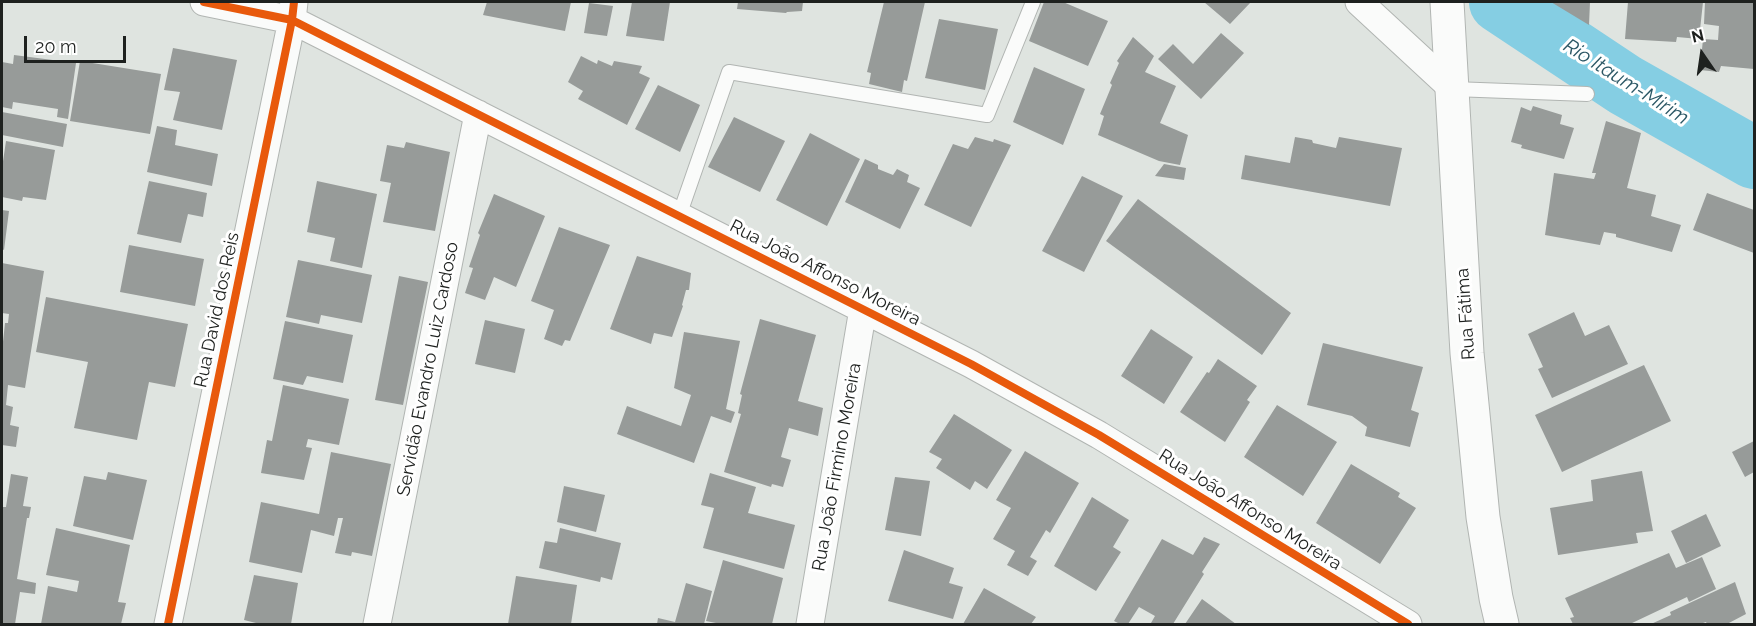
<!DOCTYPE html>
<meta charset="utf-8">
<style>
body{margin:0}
#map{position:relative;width:1756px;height:626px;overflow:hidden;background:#dfe4e0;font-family:Raleway,sans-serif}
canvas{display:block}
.frame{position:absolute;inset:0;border:3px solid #1e211f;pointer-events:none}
.north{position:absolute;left:1672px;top:24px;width:60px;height:60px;-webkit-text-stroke:4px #fff;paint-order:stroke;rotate:347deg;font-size:16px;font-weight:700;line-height:24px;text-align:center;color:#1e211f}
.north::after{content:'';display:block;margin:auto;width:21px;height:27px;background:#1e211f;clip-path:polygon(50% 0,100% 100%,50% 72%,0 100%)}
.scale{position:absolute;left:24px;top:36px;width:102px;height:27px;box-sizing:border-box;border:3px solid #1e211f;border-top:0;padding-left:8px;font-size:18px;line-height:21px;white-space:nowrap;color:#1e211f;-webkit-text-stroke:4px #fff;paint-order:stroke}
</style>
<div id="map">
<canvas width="1756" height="626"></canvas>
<div class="frame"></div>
<div class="north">N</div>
<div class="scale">20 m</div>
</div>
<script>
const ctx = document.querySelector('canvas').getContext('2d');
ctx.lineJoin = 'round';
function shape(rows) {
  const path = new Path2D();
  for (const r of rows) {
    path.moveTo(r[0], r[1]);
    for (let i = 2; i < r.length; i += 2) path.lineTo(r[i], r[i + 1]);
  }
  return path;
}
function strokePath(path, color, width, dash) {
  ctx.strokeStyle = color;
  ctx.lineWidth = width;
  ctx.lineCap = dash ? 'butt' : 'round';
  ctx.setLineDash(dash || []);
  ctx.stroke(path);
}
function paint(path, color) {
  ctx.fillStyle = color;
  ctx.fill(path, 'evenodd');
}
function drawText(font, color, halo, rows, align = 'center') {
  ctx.font = font + ' Raleway,sans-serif';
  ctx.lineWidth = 6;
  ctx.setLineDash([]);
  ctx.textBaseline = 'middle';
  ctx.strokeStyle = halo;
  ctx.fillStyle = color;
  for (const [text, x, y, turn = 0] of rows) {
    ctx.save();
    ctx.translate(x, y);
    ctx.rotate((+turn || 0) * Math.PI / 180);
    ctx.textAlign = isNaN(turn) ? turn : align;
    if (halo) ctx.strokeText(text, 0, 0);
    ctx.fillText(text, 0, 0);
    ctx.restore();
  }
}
strokePath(shape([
 [1500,2,1625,85,1754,158]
]), '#85cee3', 62);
paint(shape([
 [487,2,571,2,565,31,483,15],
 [632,2,670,2,664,41,626,36],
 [738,2,803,2,802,11,787,12,786,13,737,9],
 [884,2,925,2,907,81,904,80,902,92,869,84,871,73,867,72],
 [1044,2,1063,2,1108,21,1088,66,1029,41],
 [1204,2,1251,2,1230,24],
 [1551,2,1590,2,1589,25],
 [1628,2,1703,2,1699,39,1677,37,1676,42,1625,39],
 [1705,2,1754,2,1754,69,1721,66,1719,72,1700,70,1703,39,1718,40,1719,26,1704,24],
 [589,3,613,6,607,36,584,33],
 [939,19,998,29,985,90,925,78],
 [1221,33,1244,53,1201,99,1158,59,1173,44,1193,64],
 [1133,37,1154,56,1145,72,1176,86,1160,123,1188,135,1180,165,1159,161,1098,135,1104,116,1100,114,1112,85,1110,83,1119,63,1117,61],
 [173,48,237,60,222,130,173,120,180,92,164,90],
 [14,55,76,63,68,119,57,117,58,109,13,102,12,109,2,107,2,62,13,64],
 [581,56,597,64,598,60,612,66,614,61,642,66,639,73,650,78,627,125,578,99,583,91,568,82],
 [80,61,161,74,150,134,70,121],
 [1034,67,1085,89,1063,145,1013,122],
 [658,85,700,105,680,152,635,129],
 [1533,106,1562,115,1560,124,1574,128,1564,159,1521,148,1522,145,1511,142,1521,107,1531,111],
 [2,112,67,124,63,147,2,135],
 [734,117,785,141,760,192,708,167],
 [1606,121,1641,133,1627,188,1656,195,1651,216,1681,225,1672,252,1616,237,1616,234,1604,232,1600,245,1545,235,1554,173,1594,179,1596,173,1592,173],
 [157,126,177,130,175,145,218,154,212,186,147,172],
 [810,133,860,159,827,226,776,200],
 [975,137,993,142,994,139,1011,145,971,227,924,205,953,144,968,149],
 [1295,137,1312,140,1313,143,1336,148,1339,137,1402,148,1390,206,1241,179,1245,155,1290,163],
 [6,141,55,150,46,200,23,197,22,201,2,197,2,168],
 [406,142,450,152,435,231,383,222,391,183,380,181,387,145,404,148],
 [865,159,878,165,878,169,893,175,897,169,909,175,907,182,920,188,900,229,845,202],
 [1164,164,1186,168,1184,180,1155,176],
 [1082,176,1123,196,1084,272,1042,251],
 [149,181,207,193,203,217,188,214,181,243,137,234],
 [317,181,377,194,362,268,330,261,335,238,307,232],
 [1707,193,1754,210,1754,253,1693,230],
 [494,194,545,216,516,287,494,277,485,300,465,293,473,268,469,267,480,235,478,233],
 [1138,199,1291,313,1262,355,1106,241],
 [2,210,9,211,4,250,2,249],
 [559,227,610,245,570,341,565,340,562,346,544,339,554,310,531,301],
 [129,245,204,259,195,306,120,292],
 [637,256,691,273,689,290,686,290,682,305,683,306,672,337,654,333,651,344,610,329],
 [298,260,372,275,362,323,321,315,319,324,286,317],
 [2,263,44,271,25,388,8,385,6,405,13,407,10,425,19,427,16,447,2,445,2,351,5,323,8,323,9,314,2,313],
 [399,276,428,282,403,405,375,400],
 [46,297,188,324,175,387,149,382,137,440,74,428,88,362,36,352],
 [1574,312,1585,336,1609,325,1628,364,1552,398,1538,369,1543,367,1528,334],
 [760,319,816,335,798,401,823,408,818,436,789,428,781,457,791,460,783,487,772,484,771,487,724,472,741,414,738,413,742,395,740,394],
 [485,320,525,329,515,373,475,364],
 [285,321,353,335,343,383,307,376,303,385,273,379],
 [1151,329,1193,357,1164,404,1121,376],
 [684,332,740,341,726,409,735,412,731,423,711,416,694,463,617,434,627,406,681,426,691,395,674,388],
 [1323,343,1423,367,1411,410,1419,413,1410,447,1365,436,1367,427,1352,416,1307,405],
 [1218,359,1257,386,1247,400,1250,402,1225,442,1180,412,1207,372,1209,373],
 [1644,365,1671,421,1562,472,1535,415],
 [283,385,349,399,339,445,308,439,306,447,312,448,304,480,261,473,267,440,272,441],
 [1277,405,1337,442,1303,496,1244,457],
 [954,414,1012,450,987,489,975,481,970,490,936,468,942,459,929,452],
 [1754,441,1754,472,1745,477,1732,452],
 [1025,451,1079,483,1050,533,1046,530,1030,557,1037,561,1028,576,1007,565,1015,551,993,539,1011,508,996,500],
 [331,452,391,464,372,556,352,552,351,556,335,553,343,518,338,518,334,536,311,530,302,573,249,562,261,502,319,514],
 [1351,464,1400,493,1398,497,1416,508,1380,564,1316,523],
 [1642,471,1653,531,1636,533,1638,543,1558,555,1550,508,1593,501,1591,480],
 [108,472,147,480,133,540,73,526,84,476,106,480],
 [710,473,756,487,748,513,795,525,784,569,703,548,714,508,701,505],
 [11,474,28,477,23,506,31,507,29,518,27,518,17,579,36,583,35,594,20,592,15,624,2,624,2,507,6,507],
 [895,477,930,481,921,536,885,530],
 [564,486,605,495,596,532,557,522],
 [1092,497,1129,520,1113,547,1121,552,1096,591,1054,566],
 [1706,514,1721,546,1686,563,1671,531],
 [56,528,130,545,118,602,126,603,121,624,41,624,48,586,77,592,79,581,46,575],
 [560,528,621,543,612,580,601,577,600,582,539,568,545,541,557,543],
 [1204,537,1220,544,1202,572,1204,574,1173,624,1153,624,1151,623,1155,616,1139,607,1128,624,1120,624,1114,621,1162,539,1193,555],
 [904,550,954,568,949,583,963,587,953,619,888,601],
 [1669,553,1676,568,1702,557,1716,589,1689,602,1687,597,1630,624,1573,624,1570,618,1574,617,1565,598],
 [723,560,783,578,772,624,721,624,706,621],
 [254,575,298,583,291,624,260,624,244,620],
 [516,576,577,585,571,624,508,624],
 [1735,582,1746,614,1727,624,1707,624,1706,622,1700,624,1651,624,1671,615,1670,612],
 [686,583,712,591,704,624,657,624,658,618,675,622],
 [984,588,1036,617,1031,624,963,624],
 [1202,599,1236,624,1185,624]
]), '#979b99');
const lane = shape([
 [1453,89,1587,94],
 [679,216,729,72,987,115,1033,2]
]);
const street = shape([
 [204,2,292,20,971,364,1099,435,1408,624],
 [1359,2,1453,89],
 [168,624,292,20,294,2],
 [377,624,478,114],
 [810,624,863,309]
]);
const secondary = shape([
 [1447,2,1467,353,1483,517,1496,598,1502,624]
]);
strokePath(lane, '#b1b5b2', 16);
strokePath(street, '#b1b5b2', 29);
strokePath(secondary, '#b1b5b2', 35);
strokePath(lane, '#fafbfa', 14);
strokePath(street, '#fafbfa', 27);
strokePath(secondary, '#fafbfa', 33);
strokePath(shape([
 [204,2,292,20,971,364,1099,435,1408,624],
 [168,624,292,20,294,2]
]), '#e8590c', 8);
drawText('18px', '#1e211f', '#fff', [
 ["Rua João Affonso Moreira",825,273,27],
 ["Rua David dos Reis",217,310,-78],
 ["Rua Fátima",1466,314,-94],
 ["Servidão Evandro Luiz Cardoso",428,369,-79],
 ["Rua João Firmino Moreira",837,467,-80],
 ["Rua João Affonso Moreira",1250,510,32]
]);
drawText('italic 20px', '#2b5765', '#fff', [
 ["Rio Itaum-Mirim",1626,82,32]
]);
</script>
